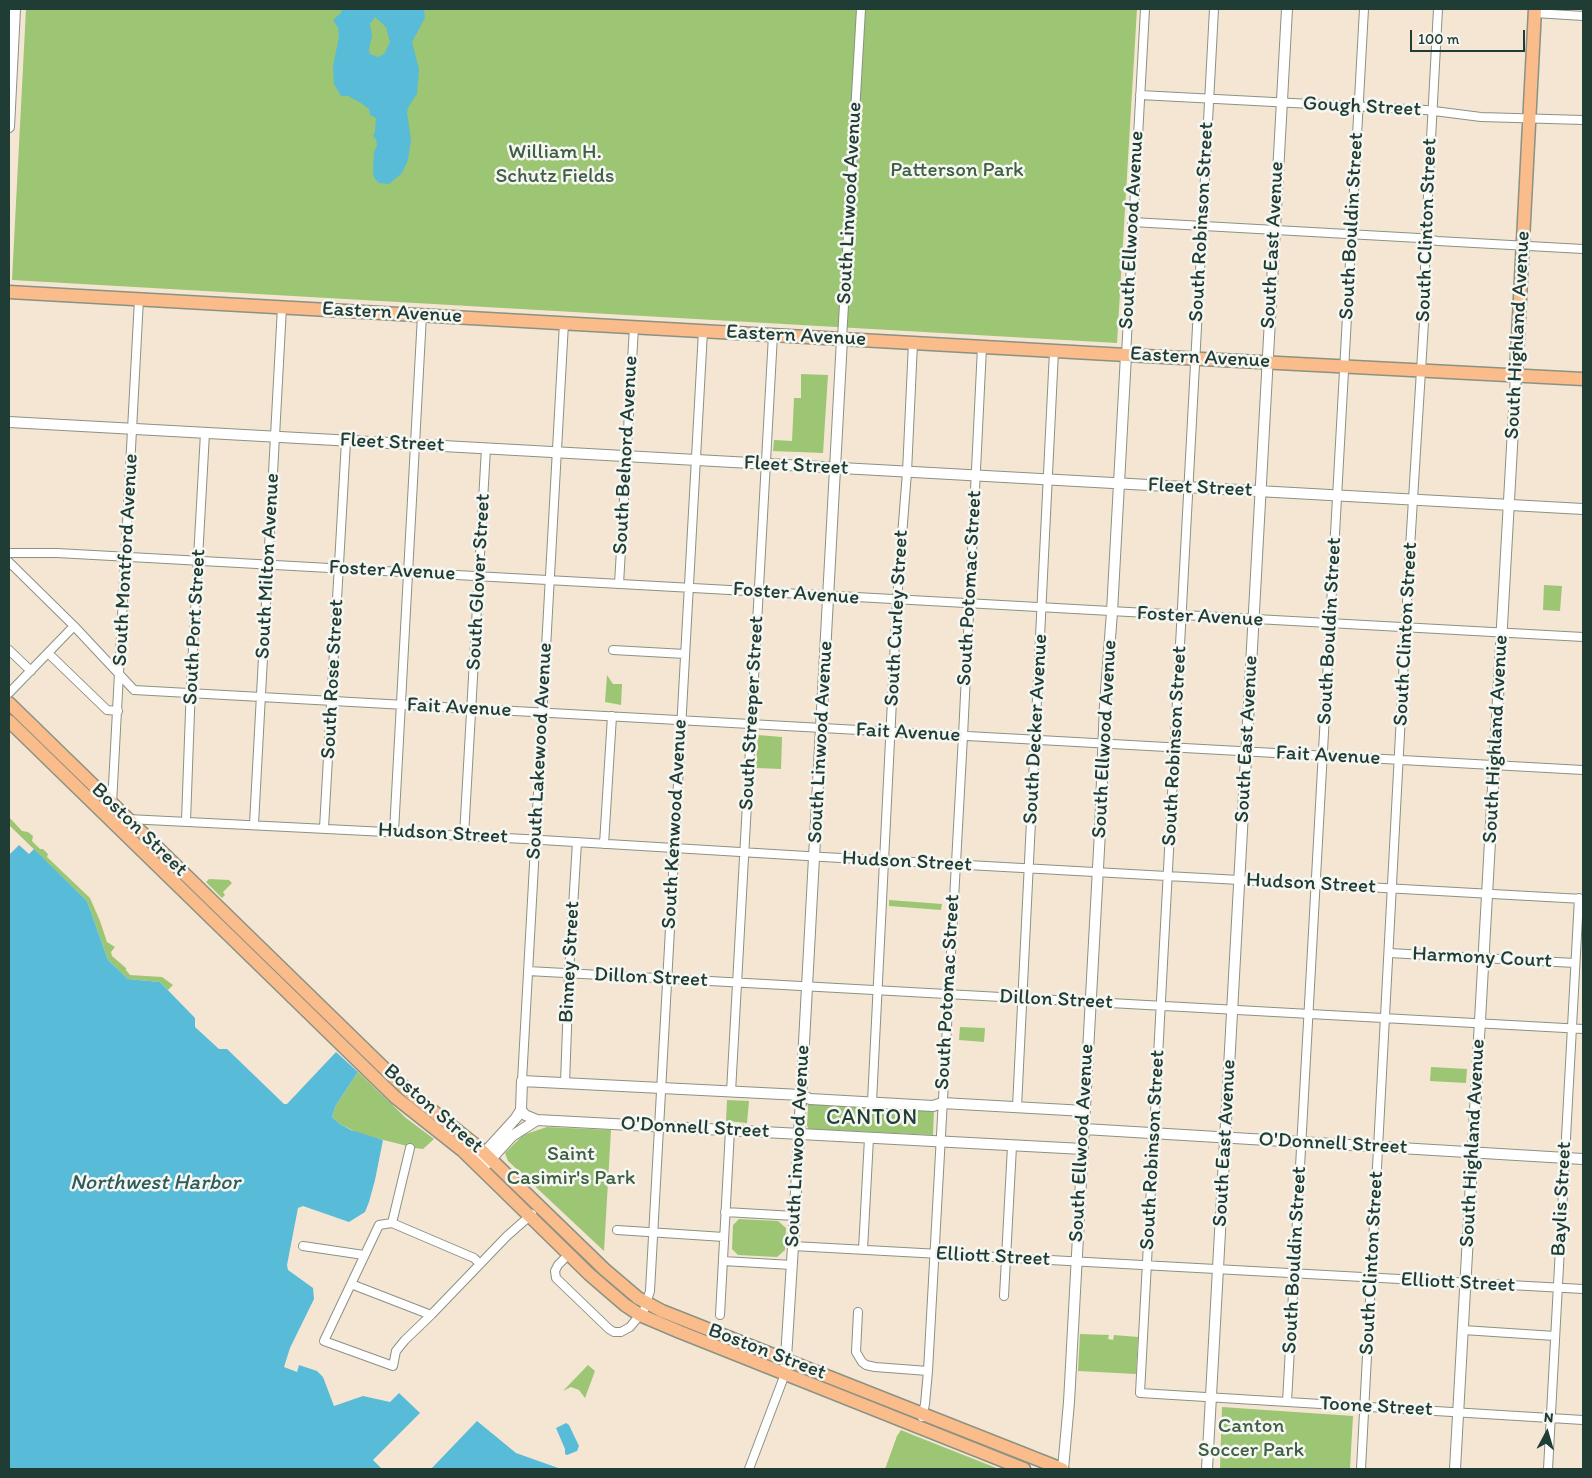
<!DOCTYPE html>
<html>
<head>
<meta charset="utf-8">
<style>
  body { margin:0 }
  #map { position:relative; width:1592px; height:1478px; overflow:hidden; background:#f4e6d3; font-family:Itim,sans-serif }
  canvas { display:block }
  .frame { position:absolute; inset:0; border:10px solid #1f3d34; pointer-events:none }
  .north { position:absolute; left:1522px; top:1408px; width:50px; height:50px; -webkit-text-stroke:4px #f6f6f2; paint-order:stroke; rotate:6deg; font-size:14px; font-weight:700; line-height:20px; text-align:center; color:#1f3d34 }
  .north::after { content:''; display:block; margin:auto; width:18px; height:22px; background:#1f3d34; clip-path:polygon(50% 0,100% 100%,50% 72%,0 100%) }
  .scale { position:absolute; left:1410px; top:30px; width:115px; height:22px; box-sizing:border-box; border:2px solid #1f3d34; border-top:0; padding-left:6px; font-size:15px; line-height:18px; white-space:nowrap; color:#1f3d34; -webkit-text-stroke:4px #f6f6f2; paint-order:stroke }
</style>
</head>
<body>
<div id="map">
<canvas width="1592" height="1478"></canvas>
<div class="frame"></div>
<div class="north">N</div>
<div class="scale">100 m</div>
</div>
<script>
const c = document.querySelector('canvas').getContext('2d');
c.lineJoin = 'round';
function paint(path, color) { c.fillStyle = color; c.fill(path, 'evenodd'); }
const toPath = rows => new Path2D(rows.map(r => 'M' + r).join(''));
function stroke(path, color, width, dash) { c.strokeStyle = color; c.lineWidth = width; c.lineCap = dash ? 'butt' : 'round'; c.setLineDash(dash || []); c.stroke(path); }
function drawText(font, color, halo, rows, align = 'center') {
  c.font = font + ' Itim,sans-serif'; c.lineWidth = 5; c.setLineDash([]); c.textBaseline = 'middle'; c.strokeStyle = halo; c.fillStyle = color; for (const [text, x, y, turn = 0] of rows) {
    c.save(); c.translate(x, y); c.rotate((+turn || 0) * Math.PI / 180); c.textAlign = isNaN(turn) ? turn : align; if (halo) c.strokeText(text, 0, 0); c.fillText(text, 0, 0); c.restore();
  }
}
const green = toPath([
  [26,9,1137,9,1117,343,12,280],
  [801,374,828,375,823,453,773,451,774,440,792,441,794,398,801,398],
  [1544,585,1562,586,1560,611,1543,610],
  [607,675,613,684,622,684,621,705,605,702],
  [758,735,782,737,781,769,756,768],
  [9,817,22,831,28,832,33,836,32,841,40,849,43,849,48,854,47,857,90,898,100,921,107,942,115,947,111,952,112,956,126,968,126,970,130,975,162,977,173,985,168,990,160,982,128,979,108,960,87,901,9,825],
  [209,879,229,880,232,883,223,892,225,895,222,898,206,882],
  [889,900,942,904,941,910,889,906],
  [960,1027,985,1028,984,1042,959,1040],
  [1431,1067,1467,1069,1466,1083,1430,1081],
  [358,1072,406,1118,434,1139,423,1149,415,1148,360,1134,340,1124,332,1117,336,1105],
  [727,1100,749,1101,747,1123,726,1121],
  [811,1101,934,1110,933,1135,809,1129,807,1126,808,1105],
  [547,1127,611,1130,604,1251,508,1161,505,1153,523,1135],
  [739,1219,778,1221,786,1228,785,1250,777,1257,738,1255,732,1249,733,1225],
  [1080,1334,1109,1335,1108,1339,1113,1340,1114,1335,1138,1337,1136,1374,1078,1371],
  [588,1365,595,1371,585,1398,579,1390,571,1387,563,1391],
  [1222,1407,1353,1416,1350,1469,1220,1469],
  [901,1430,918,1437,999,1469,885,1469,897,1436]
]);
const water = toPath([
  [342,9,424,9,425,18,412,42,419,69,417,94,409,106,407,112,411,140,408,160,402,173,389,184,379,183,375,179,373,174,374,152,377,145,376,139,373,136,375,132,376,118,370,115,369,109,361,103,348,96,341,96,334,84,333,66,339,37,338,28,333,20,341,13],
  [375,17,386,27,390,42,384,54,378,57,370,54,369,50,372,36,370,24],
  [19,845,29,854,34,849,87,901,108,960,128,979,160,982,195,1018,195,1027,219,1049,227,1049,284,1104,287,1104,336,1052,358,1072,336,1105,332,1117,340,1124,351,1130,383,1140,375,1180,369,1202,365,1212,349,1222,303,1206,298,1208,287,1265,288,1270,313,1288,314,1299,290,1348,284,1367,297,1372,299,1365,317,1371,323,1377,334,1406,363,1396,390,1402,399,1393,420,1413,373,1460,382,1469,9,1469,9,855],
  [477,1421,516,1453,561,1469,431,1469],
  [566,1423,569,1425,579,1446,577,1451,567,1455,565,1454,565,1449,556,1428]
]);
const minor = toPath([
  [1214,9,1140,1393,1583,1420],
  [1535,13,1583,16],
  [1140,95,1426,110,1481,117,1583,120],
  [1132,222,1419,238,1438,241,1583,249],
  [842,339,861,9],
  [1126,355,1145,9],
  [9,553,57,553,1583,637],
  [9,562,74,626,134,690,1583,770],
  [619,584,634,327],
  [9,650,31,671],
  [613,650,685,654],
  [48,653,107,710,118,711],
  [9,693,74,626],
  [112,804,139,299],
  [128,819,525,839,823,857,1583,899],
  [186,821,191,684,205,433],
  [254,824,282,307],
  [324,828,346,441],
  [394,832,422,315],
  [464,836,486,448],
  [604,844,612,716],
  [1389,953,1575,963],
  [528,971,1583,1029],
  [522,1081,564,323],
  [565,1083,569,973,577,842],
  [731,1092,773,335],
  [872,1102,897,600,907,472,913,343],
  [1017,1107,1054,351],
  [725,1212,795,1216],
  [392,1223,410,1148],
  [617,1230,724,1237],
  [303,1246,364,1255],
  [793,1246,1583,1289],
  [863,1250,869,1138],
  [569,1254,558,1265,555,1271,556,1278,609,1329,614,1332,621,1332,630,1327,644,1310,650,1291,703,331],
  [723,1261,792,1265],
  [480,1264,474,1258,392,1223,379,1225,324,1341,393,1366,396,1351,405,1340,431,1315,507,1236,532,1214],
  [351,1284,431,1315],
  [1004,1296,1012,1146],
  [858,1312,856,1352,862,1362,866,1365,875,1367,928,1371],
  [720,1315,730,1130],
  [1463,1330,1555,1336],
  [1287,1402,1364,9],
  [922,1417,925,1404,928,1371,963,736,982,347],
  [749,1469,785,1374],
  [1361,1469,1409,564,1425,306,1425,251,1438,9],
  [1548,1469,1579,898]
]);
const tertiary = toPath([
  [9,127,15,9],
  [9,422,1583,509],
  [521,1110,525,1115,537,1120,1083,1149],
  [1084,1129,1583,1159],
  [475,1163,516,1118,521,1110,522,1081,801,1095,810,1099,933,1106,942,1103,1085,1111],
  [482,1169,512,1136,537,1120],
  [785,1374,793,1246,842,339],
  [1063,1469,1069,1402,1100,831,1105,704,1112,612,1126,355],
  [1207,1469,1287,9],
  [1455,1469,1516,375]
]);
const primary = toPath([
  [9,292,1126,355,1583,379],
  [1516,375,1535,9],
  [9,703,388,1072,414,1096,478,1147,604,1269,638,1298,662,1311,1062,1469],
  [9,721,395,1097,462,1150,589,1274,625,1305,640,1315,680,1332,1024,1469]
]);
const streetNames = [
  ["Gough Street",1362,107,3],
  ["South Linwood Avenue",850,203,-87],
  ["South Robinson Street",1202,222,-87],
  ["South Bouldin Street",1352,226,-87],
  ["South Ellwood Avenue",1132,230,-87],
  ["South Clinton Street",1427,230,-88],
  ["South East Avenue",1273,245,-87],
  ["Eastern Avenue",392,313,3],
  ["South Highland Avenue",1518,335,-87],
  ["Eastern Avenue",796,336,3],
  ["Eastern Avenue",1200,358,3],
  ["Fleet Street",392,443,3],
  ["South Belnord Avenue",626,455,-87],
  ["Fleet Street",796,466,3],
  ["Fleet Street",1200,488,3],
  ["South Montford Avenue",126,560,-87],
  ["South Milton Avenue",268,566,-87],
  ["Foster Avenue",392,571,3],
  ["South Glover Street",479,582,-87],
  ["South Potomac Street",970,588,-87],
  ["Foster Avenue",796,594,4],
  ["Foster Avenue",1200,617,3],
  ["South Curley Street",897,618,-87],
  ["South Port Street",195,627,-87],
  ["South Bouldin Street",1330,631,-87],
  ["South Clinton Street",1406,634,-87],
  ["South Rose Street",333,679,-87],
  ["Fait Avenue",459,708,3],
  ["South Streeper Street",752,713,-87],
  ["South Decker Avenue",1036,729,-87],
  ["Fait Avenue",908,733,3],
  ["South Ellwood Avenue",1105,739,-87],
  ["South East Avenue",1247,739,-87],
  ["South Highland Avenue",1496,739,-87],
  ["South Linwood Avenue",821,742,-87],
  ["South Robinson Street",1175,746,-87],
  ["South Lakewood Avenue",540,751,-87],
  ["Fait Avenue",1328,756,3],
  ["South Kenwood Avenue",675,824,-87],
  ["Boston Street",139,830,44],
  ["Hudson Street",443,834,3],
  ["Hudson Street",907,862,3],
  ["Hudson Street",1311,884,3],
  ["Harmony Court",1482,958,3],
  ["Binney Street",570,962,-87],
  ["Dillon Street",651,978,3],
  ["South Potomac Street",948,992,-87],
  ["Dillon Street",1056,1000,3],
  ["Boston Street",433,1109,41],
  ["O'Donnell Street",695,1128,3],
  ["South Ellwood Avenue",1082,1143,-87],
  ["South East Avenue",1225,1143,-87],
  ["South Highland Avenue",1473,1143,-87],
  ["O'Donnell Street",1333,1144,3],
  ["South Linwood Avenue",798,1146,-87],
  ["South Robinson Street",1153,1150,-87],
  ["Baylis Street",1562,1199,-87],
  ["Elliott Street",993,1257,3],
  ["South Bouldin Street",1295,1260,-87],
  ["South Clinton Street",1372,1263,-87],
  ["Elliott Street",1458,1283,3],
  ["Boston Street",767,1352,21],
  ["Toone Street",1376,1407,3]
];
const parkNames = [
  ["William H.",555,153],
  ["Schutz Fields",555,177],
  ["Patterson Park",957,171],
  ["Saint",571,1155],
  ["Casimir's Park",571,1179],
  ["Canton",1251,1427],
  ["Soccer Park",1251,1451]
];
const neighbourhoodNames = [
  ["CANTON",872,1118]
];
const waterNames = [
  ["Northwest Harbor",155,1183]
];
paint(green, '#9cc673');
paint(water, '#58bbd7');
stroke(minor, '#8a9284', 10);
stroke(tertiary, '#8a9284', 12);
stroke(primary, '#8a9284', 15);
stroke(minor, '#fff', 8);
stroke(tertiary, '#fff', 10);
stroke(primary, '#fabc8b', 12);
drawText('21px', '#1f3d34', '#f6f6f2', streetNames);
drawText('21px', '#3e5f44', '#f6f6f2', parkNames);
c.letterSpacing = '1px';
drawText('22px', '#1f3d34', '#f6f6f2', neighbourhoodNames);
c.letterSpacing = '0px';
drawText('italic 22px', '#2d5c5d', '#f6f6f2', waterNames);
</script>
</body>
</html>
